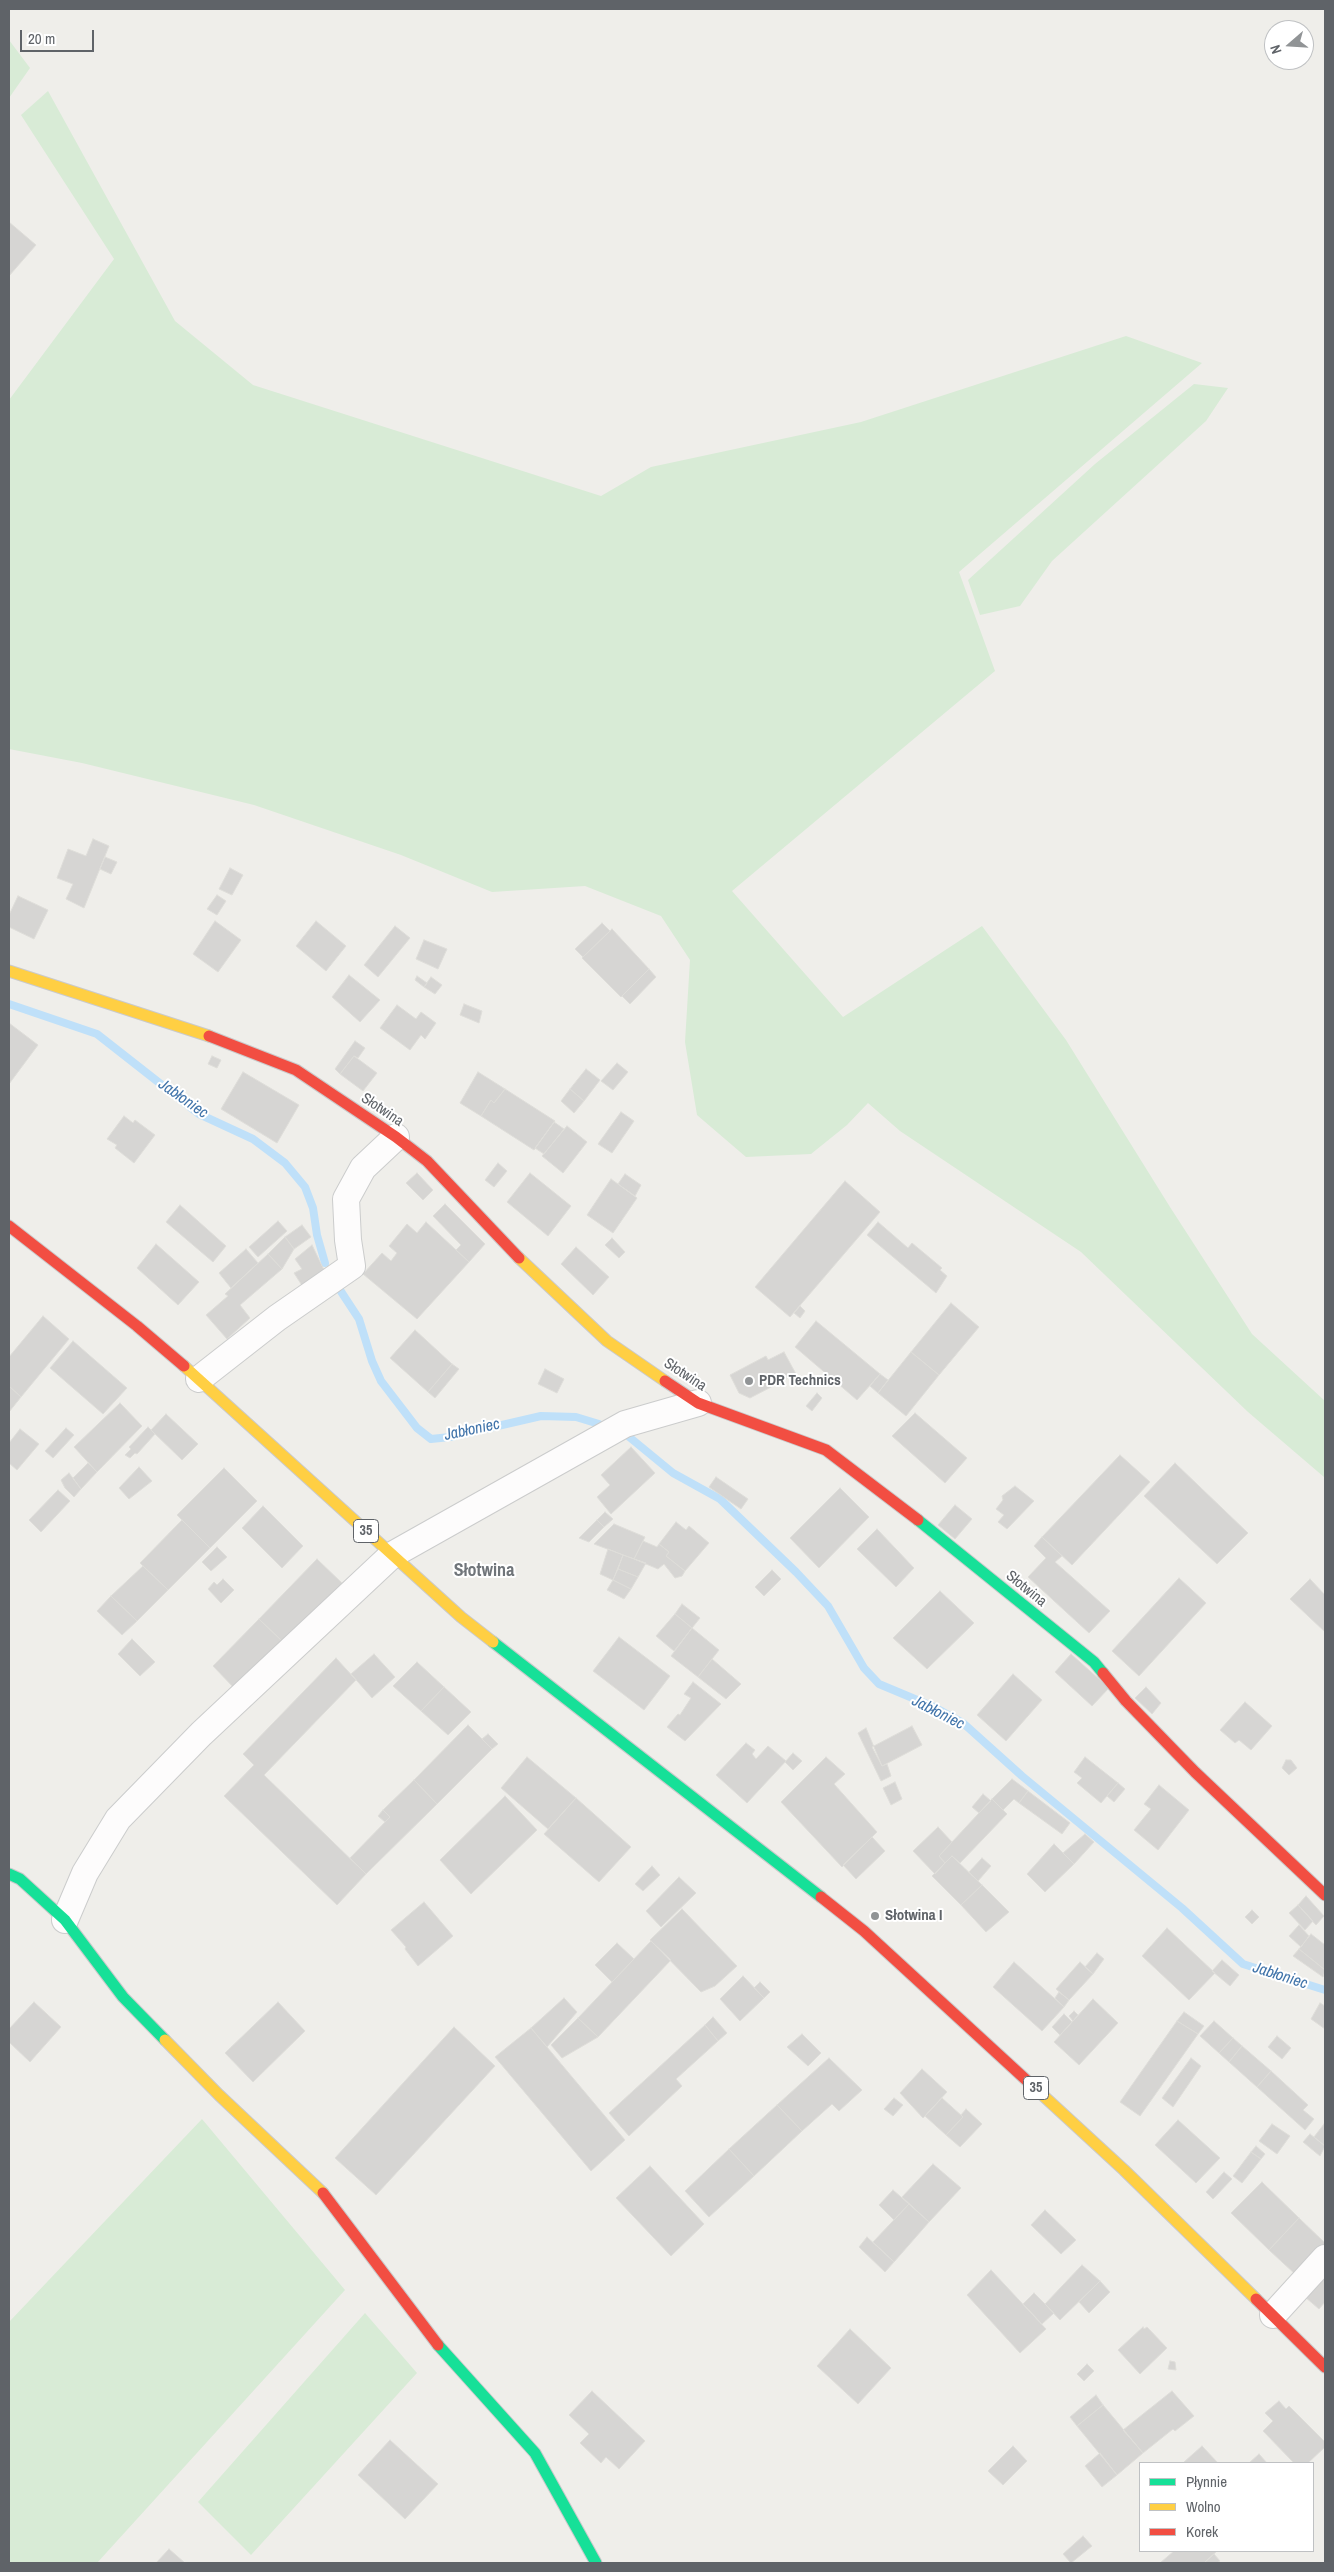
<!DOCTYPE html>
<html>
<head>
<meta charset="utf-8">
<style>
  body { margin:0 }
  #map { position:relative; width:1334px; height:2572px; overflow:hidden; background:#efeeea; font-family:"Archivo Narrow",sans-serif }
  canvas { display:block }
  .frame { position:absolute; inset:0; border:10px solid #5f6368; pointer-events:none }
  .legend { position:absolute; left:1139px; top:2462px; width:175px; height:90px; box-sizing:border-box; background:#fff; border:1px solid #bfc1c3; margin:0; padding:6px 9px; list-style:none; font-size:15px; color:#5f6368 }
  .legend li { display:flex; align-items:center; gap:10px; height:25px }
  .legend b { width:25px; border:1px solid #bfc1c3 }
  .north { position:absolute; left:1264px; top:20px; width:50px; height:50px; box-sizing:border-box; background:#fff; border:1px solid #bfc1c3; border-radius:50%; rotate:251deg; font-size:14px; font-weight:700; line-height:20px; text-align:center; color:#5f6368 }
  .north::after { content:''; display:block; margin:auto; width:18px; height:22px; background:#919496; clip-path:polygon(50% 0,100% 100%,50% 72%,0 100%) }
  .scale { position:absolute; left:20px; top:30px; width:74px; height:22px; box-sizing:border-box; border:2px solid #5f6368; border-top:0; padding-left:6px; font-size:15px; line-height:18px; white-space:nowrap; color:#5f6368; -webkit-text-stroke:4px #fff; paint-order:stroke }
</style>
</head>
<body>
<div id="map">
<canvas width="1334" height="2572"></canvas>
<div class="frame"></div>
<ul class="legend">
<li><b style="height:6px;background:#16e098"></b>Płynnie</li>
<li><b style="height:6px;background:#ffcf43"></b>Wolno</li>
<li><b style="height:6px;background:#f24e42"></b>Korek</li>
</ul>
<div class="north">N</div>
<div class="scale">20 m</div>
</div>
<script>
const c = document.querySelector('canvas').getContext('2d');
c.lineJoin = 'round';
function paint(path, color) { c.fillStyle = color; c.fill(path, 'evenodd'); }
const toPath = rows => new Path2D(rows.map(r => 'M' + r).join(''));
function stroke(path, color, width, dash) { c.strokeStyle = color; c.lineWidth = width; c.lineCap = dash ? 'butt' : 'round'; c.setLineDash(dash || []); c.stroke(path); }
function drawText(font, color, halo, rows, align = 'center') {
  c.font = font + ' "Archivo Narrow",sans-serif'; c.lineWidth = 4; c.setLineDash([]); c.textBaseline = 'middle'; c.strokeStyle = halo; c.fillStyle = color; for (const [text, x, y, turn = 0] of rows) {
    c.save(); c.translate(x, y); c.rotate((+turn || 0) * Math.PI / 180); c.textAlign = isNaN(turn) ? turn : align; if (halo) c.strokeText(text, 0, 0); c.fillText(text, 0, 0); c.restore();
  }
}
const green = toPath([
  [9,40,30,68,9,98],
  [48,91,175,321,253,385,601,496,651,467,861,422,1126,336,1202,363,959,572,995,671,732,891,843,1017,982,926,1066,1040,1170,1207,1252,1334,1325,1401,1324,1477,1248,1412,1081,1252,900,1131,868,1103,847,1125,811,1154,746,1157,697,1115,685,1042,690,960,661,916,585,886,492,892,401,855,254,805,82,763,9,749,9,400,114,259,21,115],
  [1194,384,1228,388,1206,421,1052,561,1020,606,980,615,968,580,1095,464],
  [202,2119,345,2290,97,2563,9,2563,9,2322],
  [365,2313,417,2373,251,2555,198,2502]
]);
const stream = toPath([
  [9,1004,97,1034,199,1114,253,1139,285,1163,305,1187,313,1208,317,1235,325,1263],
  [340,1290,359,1319,372,1361,381,1381,417,1428,431,1439,450,1437,541,1416,576,1417,599,1424],
  [628,1436,673,1473,720,1499,796,1572,828,1606,864,1668,879,1684,934,1707,963,1723,1022,1776,1182,1908,1243,1964,1325,1990]
]);
const building = toPath([
  [9,222,36,245,9,276,9,222],
  [93,839,109,846,84,908,66,899,73,884,57,878,68,849,86,856,93,839],
  [105,857,117,862,111,874,100,869,105,857],
  [230,868,243,875,232,895,219,889,230,868],
  [217,895,226,901,217,915,207,909,217,895],
  [18,896,48,910,34,939,9,927,9,915,18,896],
  [215,921,241,940,218,972,193,954,215,921],
  [316,921,346,946,326,971,296,946,316,921],
  [602,923,610,931,583,957,575,949,602,923],
  [395,926,410,938,378,977,364,965,395,926],
  [612,929,649,969,621,997,582,958,612,929],
  [424,940,447,949,438,969,416,959,424,940],
  [649,969,656,977,630,1004,622,996,649,969],
  [349,975,380,1000,360,1022,332,997,349,975],
  [417,976,427,983,424,987,415,980,417,976],
  [431,977,442,985,435,994,424,987,431,977],
  [464,1004,482,1011,479,1023,460,1015,464,1004],
  [397,1005,416,1019,421,1012,436,1023,425,1039,421,1035,410,1050,380,1028,397,1005],
  [9,1023,38,1045,9,1084,9,1023],
  [355,1041,365,1048,358,1058,354,1056,340,1074,335,1069,355,1041],
  [212,1056,221,1060,217,1068,208,1064,212,1056],
  [354,1056,377,1073,363,1091,340,1074,354,1056],
  [617,1063,628,1072,613,1090,601,1081,617,1063],
  [586,1069,600,1080,584,1101,570,1089,586,1069],
  [243,1072,299,1105,277,1143,221,1109,243,1072],
  [478,1072,505,1089,494,1103,491,1100,481,1116,460,1103,478,1072],
  [505,1089,555,1121,534,1150,481,1116,491,1100,494,1103,505,1089],
  [570,1089,584,1101,574,1113,561,1101,570,1089],
  [621,1112,634,1121,612,1153,598,1144,621,1112],
  [124,1116,133,1123,135,1120,155,1135,134,1163,115,1148,117,1145,107,1139,124,1116],
  [554,1122,564,1129,544,1154,535,1148,554,1122],
  [567,1126,587,1142,563,1173,542,1156,567,1126],
  [498,1163,507,1171,494,1187,485,1180,498,1163],
  [417,1173,433,1190,423,1200,406,1183,417,1173],
  [530,1173,571,1206,548,1236,507,1202,530,1173],
  [625,1174,641,1185,635,1196,618,1184,625,1174],
  [611,1179,637,1198,613,1233,587,1215,611,1179],
  [845,1181,880,1212,790,1317,755,1287,845,1181],
  [445,1204,485,1244,469,1262,456,1250,461,1245,433,1216,445,1204],
  [180,1205,226,1246,213,1262,166,1222,180,1205],
  [278,1221,287,1231,258,1257,249,1247,278,1221],
  [426,1222,469,1262,417,1319,363,1274,382,1253,391,1261,397,1253,389,1246,407,1224,417,1233,426,1222],
  [878,1222,908,1248,912,1243,942,1268,940,1270,947,1276,936,1293,867,1235,878,1222],
  [302,1225,311,1237,294,1249,285,1237,302,1225],
  [285,1237,294,1249,282,1269,268,1254,285,1237],
  [612,1238,625,1252,619,1258,605,1245,612,1238],
  [156,1244,199,1282,178,1305,137,1268,156,1244],
  [312,1245,326,1274,303,1287,294,1273,302,1269,295,1259,312,1245],
  [576,1247,609,1277,593,1295,561,1264,576,1247],
  [246,1249,258,1263,231,1288,219,1273,246,1249],
  [268,1254,282,1269,240,1305,250,1318,227,1339,206,1315,228,1296,225,1294,268,1254],
  [951,1303,979,1327,939,1375,911,1352,951,1303],
  [800,1306,805,1311,800,1318,794,1313,800,1306],
  [43,1316,69,1339,21,1397,9,1386,9,1357,43,1316],
  [816,1321,880,1374,857,1400,795,1347,816,1321],
  [415,1330,452,1364,428,1392,390,1358,415,1330],
  [73,1341,127,1388,103,1414,50,1368,73,1341],
  [784,1352,796,1374,750,1398,739,1393,730,1375,766,1356,768,1360,784,1352],
  [911,1352,939,1375,906,1416,878,1393,911,1352],
  [452,1364,459,1369,435,1398,428,1392,452,1364],
  [545,1369,564,1379,557,1393,538,1384,545,1369],
  [880,1374,888,1380,878,1393,870,1386,880,1374],
  [9,1386,21,1397,9,1412,9,1386],
  [817,1393,822,1398,812,1411,806,1406,817,1393],
  [120,1403,142,1426,97,1472,74,1447,120,1403],
  [915,1413,967,1458,945,1483,892,1436,915,1413],
  [166,1414,198,1444,182,1460,151,1430,166,1414],
  [148,1427,155,1434,137,1454,135,1453,130,1458,125,1455,131,1449,129,1447,148,1427],
  [66,1428,74,1435,53,1458,45,1451,66,1428],
  [20,1429,39,1444,17,1470,9,1463,9,1443,20,1429],
  [631,1447,655,1473,611,1514,597,1497,610,1485,601,1475,631,1447],
  [1120,1455,1150,1482,1072,1565,1042,1537,1120,1455],
  [88,1463,97,1472,81,1489,73,1478,88,1463],
  [1175,1463,1248,1533,1217,1564,1144,1496,1175,1463],
  [139,1467,152,1481,129,1499,119,1488,139,1467],
  [224,1468,257,1501,210,1548,177,1515,224,1468],
  [69,1473,81,1489,74,1497,65,1488,61,1480,69,1473],
  [716,1477,748,1499,741,1509,709,1487,716,1477],
  [1015,1486,1034,1501,1007,1529,998,1522,1004,1515,996,1509,1003,1500,1002,1496,1015,1486],
  [840,1488,869,1517,819,1568,790,1538,840,1488],
  [58,1490,70,1501,41,1532,29,1520,58,1490],
  [955,1505,972,1519,955,1539,938,1525,955,1505],
  [263,1506,303,1546,282,1568,242,1528,263,1506],
  [605,1512,613,1519,604,1527,597,1520,605,1512],
  [182,1520,210,1548,168,1590,140,1563,182,1520],
  [597,1520,604,1527,589,1542,579,1538,597,1520],
  [676,1522,686,1530,689,1526,709,1543,685,1571,666,1556,669,1552,659,1544,676,1522],
  [614,1524,645,1537,634,1559,594,1544,614,1524],
  [877,1529,914,1568,896,1587,857,1549,877,1529],
  [1042,1537,1062,1556,1055,1562,1110,1611,1089,1633,1028,1577,1046,1558,1034,1546,1042,1537],
  [643,1541,657,1547,659,1544,669,1552,666,1556,685,1571,682,1576,675,1578,664,1564,658,1569,634,1559,643,1541],
  [217,1547,227,1557,211,1571,202,1562,217,1547],
  [608,1549,623,1555,613,1580,600,1574,608,1549],
  [623,1555,646,1563,638,1577,618,1569,623,1555],
  [317,1559,343,1584,283,1642,259,1619,317,1559],
  [143,1566,168,1590,137,1621,111,1596,143,1566],
  [618,1569,638,1577,631,1589,613,1580,618,1569],
  [772,1570,781,1579,764,1596,755,1587,772,1570],
  [1179,1578,1206,1603,1139,1676,1112,1651,1179,1578],
  [223,1579,234,1590,221,1603,208,1589,214,1582,217,1585,223,1579],
  [1310,1579,1325,1595,1325,1632,1290,1599,1310,1579],
  [613,1580,631,1589,624,1599,607,1590,613,1580],
  [940,1591,974,1623,927,1669,893,1638,940,1591],
  [111,1596,137,1621,122,1635,97,1611,111,1596],
  [682,1604,700,1618,692,1628,675,1614,682,1604],
  [675,1614,692,1628,674,1651,656,1636,675,1614],
  [259,1619,283,1642,235,1689,213,1666,259,1619],
  [692,1628,719,1650,698,1677,671,1656,692,1628],
  [619,1637,670,1676,644,1710,593,1671,619,1637],
  [132,1639,155,1662,140,1676,118,1654,132,1639],
  [374,1654,395,1677,372,1698,351,1674,374,1654],
  [1071,1654,1109,1688,1092,1706,1055,1672,1071,1654],
  [336,1658,356,1680,264,1775,366,1874,337,1905,224,1796,254,1765,243,1754,336,1658],
  [712,1659,741,1684,726,1699,698,1677,712,1659],
  [417,1662,444,1687,421,1711,393,1686,417,1662],
  [1013,1674,1042,1700,1006,1741,977,1715,1013,1674],
  [693,1682,721,1704,685,1741,667,1727,678,1714,680,1715,691,1698,684,1694,693,1682],
  [444,1687,471,1712,448,1735,421,1711,444,1687],
  [1146,1687,1161,1703,1152,1714,1135,1698,1146,1687],
  [1245,1702,1272,1726,1251,1750,1239,1740,1235,1743,1220,1730,1245,1702],
  [468,1725,492,1749,437,1804,414,1780,468,1725],
  [912,1726,922,1745,882,1766,872,1747,912,1726],
  [866,1728,882,1766,887,1764,891,1776,881,1781,858,1733,866,1728],
  [488,1734,498,1744,492,1749,482,1739,488,1734],
  [746,1743,755,1750,752,1754,756,1759,768,1746,786,1761,747,1803,716,1775,746,1743],
  [793,1753,802,1761,793,1770,785,1762,793,1753],
  [527,1757,576,1798,548,1829,501,1788,527,1757],
  [826,1757,845,1774,834,1784,877,1832,842,1867,781,1802,826,1757],
  [1085,1757,1118,1783,1101,1803,1077,1783,1082,1778,1074,1772,1085,1757],
  [1286,1760,1291,1760,1297,1768,1289,1775,1282,1768,1286,1760],
  [1012,1779,1028,1791,1019,1803,1014,1799,1003,1810,992,1799,1012,1779],
  [414,1780,437,1804,366,1874,350,1858,390,1817,383,1810,414,1780],
  [895,1782,902,1799,891,1805,883,1788,895,1782],
  [1118,1783,1125,1789,1114,1802,1107,1796,1118,1783],
  [1159,1785,1189,1810,1158,1850,1134,1830,1151,1809,1144,1804,1159,1785],
  [1028,1791,1070,1823,1062,1834,1019,1803,1028,1791],
  [983,1794,991,1801,979,1813,972,1807,983,1794],
  [505,1796,537,1830,471,1894,440,1860,505,1796],
  [576,1798,631,1847,599,1882,544,1834,576,1798],
  [992,1799,1007,1814,960,1863,952,1856,945,1863,939,1856,992,1799],
  [383,1810,390,1817,385,1822,378,1816,383,1810],
  [938,1827,952,1842,939,1856,945,1863,935,1874,913,1851,938,1827],
  [1085,1834,1094,1842,1074,1864,1063,1853,1085,1834],
  [872,1837,885,1851,856,1879,843,1865,872,1837],
  [1054,1844,1074,1864,1045,1892,1027,1874,1054,1844],
  [952,1856,982,1885,961,1905,932,1876,952,1856],
  [982,1858,991,1866,978,1881,969,1872,982,1858],
  [652,1866,660,1875,643,1891,635,1884,652,1866],
  [679,1877,696,1893,661,1927,646,1911,679,1877],
  [982,1885,1009,1912,986,1932,961,1905,982,1885],
  [1306,1896,1324,1916,1316,1925,1298,1905,1306,1896],
  [424,1902,453,1936,418,1966,405,1949,406,1947,391,1930,424,1902],
  [1298,1905,1313,1921,1305,1930,1289,1913,1298,1905],
  [682,1909,737,1966,715,1986,701,1992,650,1940,682,1909],
  [1252,1910,1259,1917,1252,1924,1245,1917,1252,1910],
  [1299,1925,1309,1936,1301,1947,1289,1936,1299,1925],
  [1167,1928,1215,1973,1189,2000,1142,1956,1167,1928],
  [1311,1934,1325,1945,1325,1970,1299,1949,1311,1934],
  [651,1941,671,1960,598,2037,578,2018,651,1941],
  [617,1943,634,1959,612,1982,595,1965,617,1943],
  [1299,1949,1325,1970,1323,1977,1293,1956,1299,1949],
  [1097,1953,1104,1959,1093,1974,1085,1967,1097,1953],
  [1222,1960,1239,1975,1230,1986,1212,1971,1222,1960],
  [1014,1962,1064,2007,1042,2031,993,1987,1014,1962],
  [1080,1962,1093,1974,1069,2000,1056,1989,1080,1962],
  [743,1976,764,1998,740,2021,720,1999,743,1976],
  [760,1982,770,1992,764,1998,754,1988,760,1982],
  [1059,1992,1069,2000,1064,2007,1055,1998,1059,1992],
  [564,1998,577,2012,547,2047,531,2028,564,1998],
  [1093,1999,1118,2023,1079,2065,1054,2042,1093,1999],
  [34,2002,61,2027,30,2062,9,2042,9,2029,34,2002],
  [278,2002,305,2031,253,2082,225,2053,278,2002],
  [1320,2003,1325,2006,1325,2029,1311,2019,1320,2003],
  [1074,2011,1078,2015,1073,2021,1069,2016,1074,2011],
  [1184,2012,1204,2026,1198,2034,1177,2021,1184,2012],
  [1064,2014,1072,2022,1060,2035,1052,2027,1064,2014],
  [713,2017,727,2033,718,2041,705,2025,713,2017],
  [578,2018,598,2037,562,2058,551,2045,578,2018],
  [1177,2021,1198,2034,1140,2116,1120,2102,1177,2021],
  [1214,2021,1233,2038,1219,2053,1200,2036,1214,2021],
  [705,2025,718,2041,676,2079,682,2086,629,2136,609,2113,705,2025],
  [454,2027,495,2066,376,2195,335,2158,454,2027],
  [531,2028,625,2140,591,2171,495,2057,531,2028],
  [802,2034,821,2053,808,2066,787,2047,802,2034],
  [1277,2036,1291,2048,1282,2059,1268,2047,1277,2036],
  [1233,2038,1242,2046,1229,2062,1219,2053,1233,2038],
  [1242,2046,1271,2071,1257,2087,1229,2062,1242,2046],
  [829,2058,862,2090,839,2111,832,2104,802,2131,777,2105,829,2058],
  [1191,2058,1201,2066,1173,2107,1162,2098,1191,2058],
  [922,2069,947,2092,923,2118,900,2093,922,2069],
  [1271,2071,1308,2105,1303,2110,1314,2119,1305,2130,1257,2087,1271,2071],
  [894,2098,903,2105,893,2116,884,2109,894,2098],
  [942,2098,963,2117,946,2135,925,2116,942,2098],
  [777,2105,802,2131,754,2176,729,2149,777,2105],
  [966,2109,982,2124,960,2147,946,2135,963,2117,961,2115,966,2109],
  [1178,2120,1220,2158,1196,2183,1155,2145,1178,2120],
  [1272,2124,1290,2136,1277,2154,1259,2141,1272,2124],
  [1324,2124,1325,2125,1325,2146,1314,2137,1324,2124],
  [1310,2134,1325,2146,1320,2156,1303,2142,1310,2134],
  [1256,2146,1265,2154,1261,2159,1251,2152,1256,2146],
  [729,2149,754,2176,709,2217,685,2191,729,2149],
  [1251,2152,1261,2159,1242,2183,1233,2176,1251,2152],
  [933,2164,961,2188,929,2222,902,2197,933,2164],
  [650,2166,704,2224,671,2256,616,2198,650,2166],
  [1224,2172,1232,2179,1213,2199,1206,2192,1224,2172],
  [1262,2182,1299,2218,1269,2250,1231,2213,1262,2182],
  [893,2190,909,2204,894,2220,879,2205,893,2190],
  [909,2204,929,2222,894,2262,873,2242,909,2204],
  [1045,2210,1076,2240,1061,2254,1031,2225,1045,2210],
  [1299,2218,1325,2243,1325,2246,1295,2274,1269,2250,1299,2218],
  [867,2237,894,2262,885,2272,859,2247,867,2237],
  [1082,2265,1100,2281,1060,2320,1045,2304,1082,2265],
  [991,2270,1046,2329,1020,2353,967,2295,991,2270],
  [1325,2275,1325,2302,1319,2309,1305,2297,1325,2275],
  [1100,2281,1110,2292,1089,2313,1079,2302,1100,2281],
  [1034,2293,1054,2313,1042,2324,1023,2304,1034,2293],
  [1143,2327,1144,2329,1147,2327,1167,2348,1140,2374,1118,2350,1143,2327],
  [850,2329,891,2368,858,2404,817,2366,850,2329],
  [1170,2361,1175,2362,1176,2370,1168,2369,1170,2361],
  [1087,2364,1094,2371,1084,2381,1077,2374,1087,2364],
  [592,2391,645,2441,619,2469,606,2457,601,2463,580,2443,589,2434,569,2415,592,2391],
  [1172,2391,1194,2416,1175,2431,1173,2429,1143,2453,1123,2430,1172,2391],
  [1096,2395,1103,2405,1077,2426,1070,2417,1096,2395],
  [1279,2401,1286,2409,1289,2406,1325,2442,1325,2447,1308,2463,1294,2463,1263,2431,1273,2421,1265,2413,1279,2401],
  [1103,2405,1143,2453,1117,2475,1077,2426,1103,2405],
  [390,2440,438,2484,405,2519,358,2475,390,2440],
  [1013,2446,1027,2461,1003,2485,988,2471,1013,2446],
  [1202,2446,1218,2463,1185,2463,1184,2462,1202,2446],
  [1100,2453,1117,2475,1102,2487,1085,2466,1100,2453],
  [1259,2454,1267,2463,1249,2463,1259,2454],
  [1083,2536,1092,2546,1071,2563,1063,2554,1083,2536],
  [169,2549,185,2563,156,2563,169,2549],
  [1174,2551,1217,2551,1204,2563,1160,2563,1174,2551],
  [1214,2554,1220,2561,1217,2563,1204,2563,1214,2554]
]);
const street = toPath([
  [199,1379,277,1318,352,1266,348,1240,346,1199,363,1168,396,1137],
  [65,1920,85,1873,118,1819,201,1734,392,1555,625,1424,698,1403],
  [1273,2315,1325,2258]
]);
const fast = toPath([
  [918,1520,1094,1662,1103,1673],
  [493,1642,821,1897],
  [9,1874,20,1879,65,1920,123,1997,165,2040],
  [438,2345,535,2453,596,2563]
]);
const slow = toPath([
  [9,971,209,1036],
  [519,1258,607,1341,665,1381],
  [184,1366,461,1617,493,1642],
  [165,2040,219,2095,323,2193],
  [1036,2089,1124,2170,1256,2299]
]);
const jam = toPath([
  [209,1036,296,1070,396,1137,427,1161,519,1258],
  [9,1226,137,1326,184,1366],
  [665,1381,698,1403,826,1450,918,1520],
  [1103,1673,1126,1701,1195,1772,1325,1895],
  [821,1897,864,1931,1036,2089],
  [323,2193,438,2345],
  [1256,2299,1325,2367]
]);
const markers = [
  [749,1381,5,"#919496"],
  [875,1916,5,"#919496"]
];
const shields = [
  [366,1531,25],
  [1036,2088,25]
];
const shieldNames = [
  ["35",366,1531],
  ["35",1036,2088]
];
const streetNames = [
  ["Słotwina",382,1110,34],
  ["Słotwina",685,1375,33],
  ["Słotwina",1026,1589,39]
];
const poiNames = [
  ["PDR Technics",759,1381],
  ["Słotwina I",885,1916]
];
const waterNames = [
  ["Jabłoniec",183,1099,35],
  ["Jabłoniec",472,1430,-12],
  ["Jabłoniec",938,1713,27],
  ["Jabłoniec",1280,1976,18]
];
const quarterNames = [
  ["Słotwina",484,1571]
];
paint(green, '#d8ebd6');
stroke(stream, '#bfe0f9', 8);
paint(building, '#d6d5d3');
stroke(building, '#deddd9', 1);
stroke(street, '#cbcccc', 28);
stroke(fast, '#cacacb', 13);
stroke(slow, '#cacacb', 13);
stroke(jam, '#cacacb', 13);
stroke(street, '#fdfcfc', 26);
stroke(fast, '#16e098', 11);
stroke(slow, '#ffcf43', 11);
stroke(jam, '#f24e42', 11);
for (const [x, y, r, color] of markers) { const dot = new Path2D(); dot.arc(x, y, r, 0, 2 * Math.PI); c.fillStyle = color; c.fill(dot); stroke(dot, '#fff', 2); }
for (const [x, y, w] of shields) { const box = new Path2D(); box.roundRect(x - w / 2, y - 11.5, w, 23, 4); c.fillStyle = '#fff'; c.fill(box); stroke(box, '#5f6368', 1); }
drawText('bold 14px', '#5f6368', null, shieldNames);
drawText('15px', '#5f6368', '#fff', streetNames);
drawText('bold 15px', '#5f6368', '#fff', poiNames, 'left');
drawText('italic 16px', '#4174aa', '#fff', waterNames);
drawText('bold 18px', '#70757a', '#fff', quarterNames);
</script>
</body>
</html>
